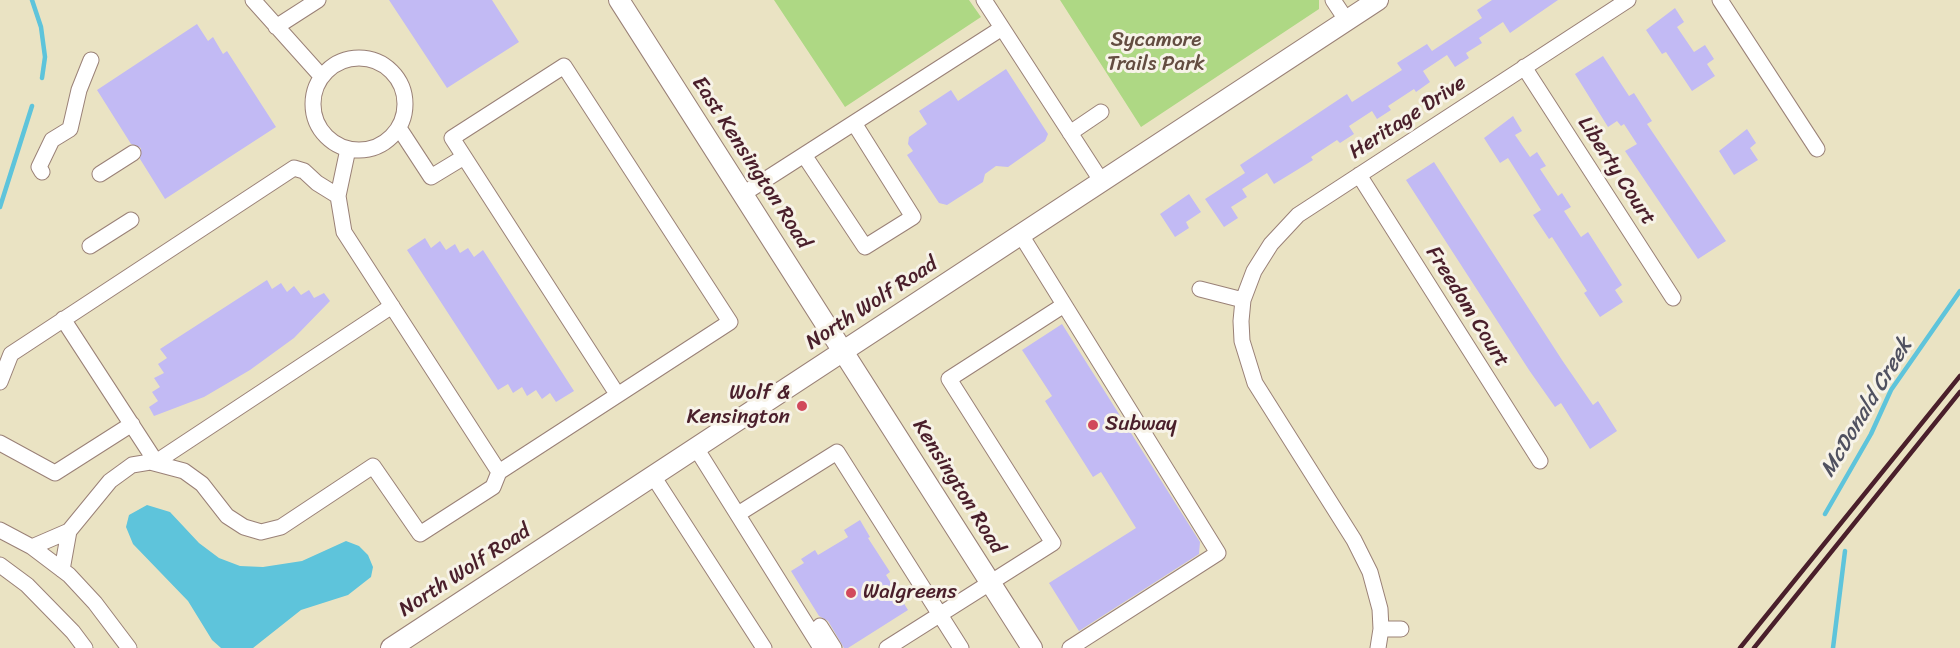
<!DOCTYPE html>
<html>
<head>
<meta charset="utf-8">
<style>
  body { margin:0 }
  canvas { display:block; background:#eae3c3 }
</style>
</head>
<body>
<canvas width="1960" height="648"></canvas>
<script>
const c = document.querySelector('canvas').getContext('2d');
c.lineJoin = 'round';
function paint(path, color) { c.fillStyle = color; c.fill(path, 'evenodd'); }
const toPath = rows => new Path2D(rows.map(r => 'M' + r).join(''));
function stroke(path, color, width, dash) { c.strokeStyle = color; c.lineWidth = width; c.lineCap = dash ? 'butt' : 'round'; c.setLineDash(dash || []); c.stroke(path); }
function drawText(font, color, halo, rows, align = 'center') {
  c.font = font + ' Sriracha,sans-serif'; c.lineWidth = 6; c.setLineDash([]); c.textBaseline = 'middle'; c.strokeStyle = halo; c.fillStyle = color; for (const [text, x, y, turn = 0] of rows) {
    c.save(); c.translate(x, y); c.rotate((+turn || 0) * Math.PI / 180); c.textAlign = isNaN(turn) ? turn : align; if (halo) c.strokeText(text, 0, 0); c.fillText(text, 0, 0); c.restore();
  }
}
const green = toPath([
  [774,0,969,0,981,17,845,107],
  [1060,0,1319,0,1319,9,1141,127]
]);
const water = toPath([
  [147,505,170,512,199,543,219,558,240,566,263,567,302,561,346,541,359,546,368,555,373,567,371,577,348,595,301,610,253,648,221,648,212,640,188,601,133,544,126,527,129,515]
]);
const stream = toPath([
  [32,0,41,27,45,57,42,78],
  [0,207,32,106],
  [1825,514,1871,434,1891,390,1960,291],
  [1833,648,1845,551]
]);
const building = toPath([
  [389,0,492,0,519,42,447,88],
  [1492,0,1558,0,1510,33,1503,22,1479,38,1482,43,1466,53,1469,58,1455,67,1447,55,1423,71,1430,82,1416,92,1414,89,1388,106,1391,110,1377,119,1372,111,1349,126,1354,134,1340,143,1337,140,1311,157,1313,160,1297,170,1274,184,1267,173,1242,189,1247,197,1231,207,1238,218,1224,227,1205,199,1245,173,1240,165,1347,94,1352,102,1402,70,1397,63,1427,44,1432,51,1482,18,1477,10],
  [1675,8,1684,22,1677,27,1694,52,1705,45,1714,59,1707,64,1715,76,1692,91,1666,52,1662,54,1646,30],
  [197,24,208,41,213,37,223,54,227,51,276,127,165,199,140,159,141,148,131,144,97,90],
  [1603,56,1629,96,1634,93,1652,121,1647,124,1726,241,1698,259,1625,151,1637,144,1624,124,1621,126,1617,121,1608,127,1575,74],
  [1006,69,1048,134,1045,141,1008,167,996,166,985,174,983,182,947,205,939,203,907,155,913,151,908,144,909,137,927,124,919,111,951,90,958,101],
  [1513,116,1522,131,1515,135,1530,157,1537,152,1546,166,1540,169,1558,196,1562,193,1571,207,1564,211,1581,237,1588,232,1622,285,1615,290,1623,302,1600,317,1584,293,1587,291,1552,237,1549,239,1533,215,1541,210,1508,158,1500,163,1484,138],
  [1747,129,1756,143,1750,148,1758,160,1734,175,1719,151],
  [1434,162,1562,360,1593,405,1598,401,1617,431,1590,449,1561,403,1555,407,1529,370,1406,180],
  [1189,194,1201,212,1186,222,1189,228,1175,237,1160,214],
  [425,238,431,248,440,241,446,250,455,244,460,253,468,248,474,257,483,250,574,391,556,402,550,393,542,399,536,390,527,396,522,387,513,393,508,384,498,390,407,250],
  [267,280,272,289,281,283,287,292,294,286,301,295,309,290,314,298,324,293,330,301,294,338,250,370,204,397,154,416,149,407,158,401,152,392,160,387,154,378,164,373,158,364,167,358,160,349],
  [1062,324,1200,542,1199,554,1079,631,1049,583,1136,528,1101,472,1093,477,1045,401,1052,396,1022,350],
  [860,520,870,537,868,538,890,572,886,575,908,610,848,648,844,648,828,621,819,616,791,571,804,563,801,559,815,550,818,555,848,537,844,530]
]);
const minor = toPath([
  [253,0,322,77],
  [984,0,1102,182],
  [1333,0,1347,21],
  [1720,0,1817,149],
  [276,27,318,0],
  '313 104a46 46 0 1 1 92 0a46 46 0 1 1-92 0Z',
  [1524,67,1673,298],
  [399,128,431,177,464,157],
  [1070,133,1101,112],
  [348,149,338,196,344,232,499,472],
  [804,155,865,247,913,217,854,123],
  [42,172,39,167,52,140,70,129,79,90,91,60],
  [100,174,133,153],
  [1359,175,1540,461],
  [743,194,1002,28],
  [1021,235,1218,553,1070,648],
  [90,246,131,220],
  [1200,289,1243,300],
  [63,319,156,462,392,306],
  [0,382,11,354,294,168,304,171,317,183,338,196],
  [0,443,55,473,132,424],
  [696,448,821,648],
  [653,476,764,648],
  [738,514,837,452,961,648],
  [0,530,32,547,69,575,95,603,129,648],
  [32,547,69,531,110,481,132,465,150,462,184,471,202,484,227,516,244,527,261,532,281,527,373,466,420,534,493,487,499,472,730,322,564,66,452,138,617,394],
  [0,565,27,585,73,632,85,648],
  [62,570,69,531],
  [820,626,834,648],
  [1381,629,1401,629],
  [887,648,1053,543,949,379,1064,305],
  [1378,648,1381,629,1380,609,1370,572,1354,540,1255,383,1242,341,1241,321,1243,300,1254,271,1271,244,1298,215,1628,0]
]);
const major = toPath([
  [619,0,1032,648],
  [391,648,1378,0]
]);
const rail = toPath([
  [1740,648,1960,376],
  [1754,648,1960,392]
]);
const markers = [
  [802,406,6,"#d1495b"],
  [1093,425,6,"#d1495b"],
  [851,593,6,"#d1495b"]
];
const parkNames = [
  ["Sycamore",1156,41],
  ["Trails Park",1156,65]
];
const streetNames = [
  ["Heritage Drive",1408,118,-33],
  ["East Kensington Road",751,163,57],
  ["Liberty Court",1616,171,57],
  ["North Wolf Road",872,304,-33],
  ["Freedom Court",1467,307,58],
  ["Kensington Road",958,487,58],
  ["North Wolf Road",465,571,-33]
];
const poiNames = [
  ["Wolf &",790,394,"right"],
  ["Kensington",790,418,"right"],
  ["Subway",1105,425],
  ["Walgreens",863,593]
];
const waterNames = [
  ["McDonald Creek",1867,408,-59]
];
paint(green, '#aed884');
paint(water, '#5ec4db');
stroke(stream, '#5ec4db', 4.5);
paint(building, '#c2baf4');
stroke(minor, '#9a8177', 17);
stroke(major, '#9a8177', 22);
stroke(minor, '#fff', 15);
stroke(major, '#fff', 20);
stroke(rail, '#4a1f2b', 4.5);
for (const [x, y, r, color] of markers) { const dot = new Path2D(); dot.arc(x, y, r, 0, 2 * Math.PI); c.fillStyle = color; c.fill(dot); stroke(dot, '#f7f3e8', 2); }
drawText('21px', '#634d41', '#f7f3e8', parkNames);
drawText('21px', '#4a1f2b', '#f7f3e8', streetNames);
drawText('21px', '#4a1f2b', '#f7f3e8', poiNames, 'left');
drawText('italic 22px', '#505160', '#f7f3e8', waterNames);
</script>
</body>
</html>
